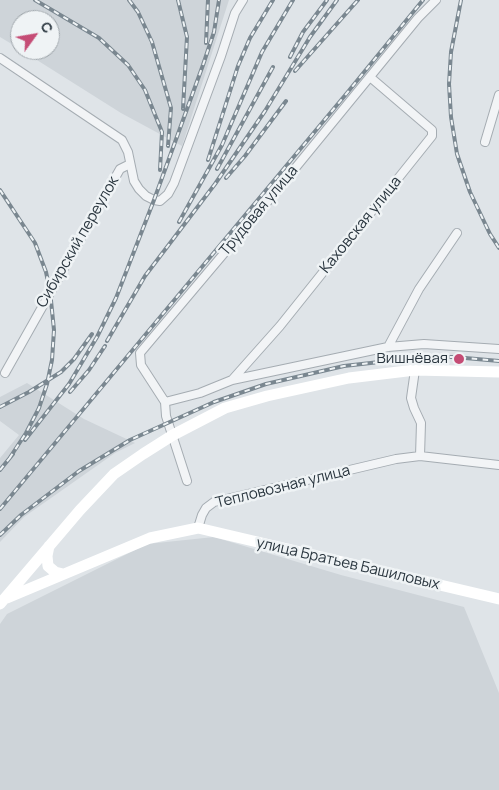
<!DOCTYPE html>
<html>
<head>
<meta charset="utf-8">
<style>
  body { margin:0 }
  #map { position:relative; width:499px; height:790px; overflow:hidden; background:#dfe4e8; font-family:Manrope,sans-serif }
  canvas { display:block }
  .north { position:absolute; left:10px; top:10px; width:50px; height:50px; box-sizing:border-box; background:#eff3f5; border:1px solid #a0a7ac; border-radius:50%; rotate:58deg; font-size:14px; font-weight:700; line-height:20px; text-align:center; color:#29353e }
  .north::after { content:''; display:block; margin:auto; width:18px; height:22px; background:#c54c75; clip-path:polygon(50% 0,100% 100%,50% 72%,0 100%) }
</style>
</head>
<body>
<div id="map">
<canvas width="499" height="790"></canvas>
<div class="north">С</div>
</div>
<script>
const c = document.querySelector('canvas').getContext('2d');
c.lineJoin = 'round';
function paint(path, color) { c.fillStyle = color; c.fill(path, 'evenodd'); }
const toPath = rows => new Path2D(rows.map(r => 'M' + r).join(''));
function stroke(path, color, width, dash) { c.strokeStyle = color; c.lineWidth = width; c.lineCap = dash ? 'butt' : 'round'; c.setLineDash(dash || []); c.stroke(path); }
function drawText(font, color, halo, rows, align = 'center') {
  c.font = font + ' Manrope,sans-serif'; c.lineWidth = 5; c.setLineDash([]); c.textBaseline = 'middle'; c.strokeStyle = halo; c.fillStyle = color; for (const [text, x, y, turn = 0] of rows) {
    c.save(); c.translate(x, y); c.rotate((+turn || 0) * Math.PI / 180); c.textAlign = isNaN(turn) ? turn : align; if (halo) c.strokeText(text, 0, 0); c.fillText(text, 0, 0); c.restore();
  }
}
const built = toPath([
  [0,0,229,0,182,146,121,113,21,50,50,50,50,20,20,20,20,49,0,37],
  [27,383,84,419,135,443,115,453,24,517,0,542,0,458,19,435,0,421,0,397],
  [214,537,341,575,464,607,499,693,499,790,0,790,0,624,7,614,147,544]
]);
const street = toPath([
  [0,58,122,140,128,152,134,181,139,189,146,196,154,200,160,201,168,194,174,183,221,56,235,13,243,0],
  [485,142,499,95],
  [388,347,419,289,457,233],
  [415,370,411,398,414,408,421,423,420,456],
  [5,373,120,169,130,164],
  [232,380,280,326,432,136,432,130,370,77],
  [165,402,200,393,232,380,388,347,424,344,499,349],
  [187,481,166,416,165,402,141,365,140,353,274,194,418,18,436,0],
  [198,528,202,515,206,508,214,502,396,459,420,456,499,465]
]);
const secondary = toPath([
  [49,546,47,556,48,566,55,572,63,574],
  [7,598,150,538,198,528,499,599],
  [0,604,80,510,114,474,143,454,173,435,225,408,267,396,349,378,415,370,499,372]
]);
const rail = toPath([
  [35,0,99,38,128,65,145,90,162,132,160,170],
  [129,0,138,12,152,42,171,108,168,146],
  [178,0,187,37,183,109],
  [461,0,451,52,449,84,451,117,457,154,470,192,490,234,499,248],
  [206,43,208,0],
  [290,57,303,32,327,0],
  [295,71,358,0],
  [208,160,238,66,250,38,273,0],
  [217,169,273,67],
  [226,178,245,156,286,101],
  [0,190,35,243,46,272,50,291,54,330,52,360,47,384,39,408,26,433,9,459],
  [179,222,222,145,262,52,293,0],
  [107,341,145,276,215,184,265,111,310,37,337,0],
  [70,392,89,370,105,346],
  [0,407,29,392,61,372,74,359,92,334],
  [25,440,69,384,97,337,116,298,154,200,203,65,214,32,219,0],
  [0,470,13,454],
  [0,509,347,93,423,0],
  [0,535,21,515,79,471,130,440,214,402,266,384,344,366,424,357,454,357,499,361]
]);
const markers = [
  [459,359,6,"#c54c75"]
];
const streetNames = [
  ["Трудовая улица",259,211,-50],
  ["Каховская улица",361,225,-51],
  ["Сибирский переулок",78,242,-60],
  ["Тепловозная улица",283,487,-14],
  ["улица Братьев Башиловых",348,564,13]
];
const poiNames = [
  ["Вишнёвая",448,359]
];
paint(built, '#ced4d9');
stroke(street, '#a5acb2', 10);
stroke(street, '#f2f4f6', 8);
stroke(secondary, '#fff', 11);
stroke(rail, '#7a8790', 4);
stroke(rail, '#eff3f5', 2, [5.5]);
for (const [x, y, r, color] of markers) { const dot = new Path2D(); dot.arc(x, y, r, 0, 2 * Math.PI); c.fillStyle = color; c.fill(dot); stroke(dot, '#eff3f5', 2); }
drawText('15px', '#29353e', '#eff3f5', streetNames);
drawText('15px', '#29353e', '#eff3f5', poiNames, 'right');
</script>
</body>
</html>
